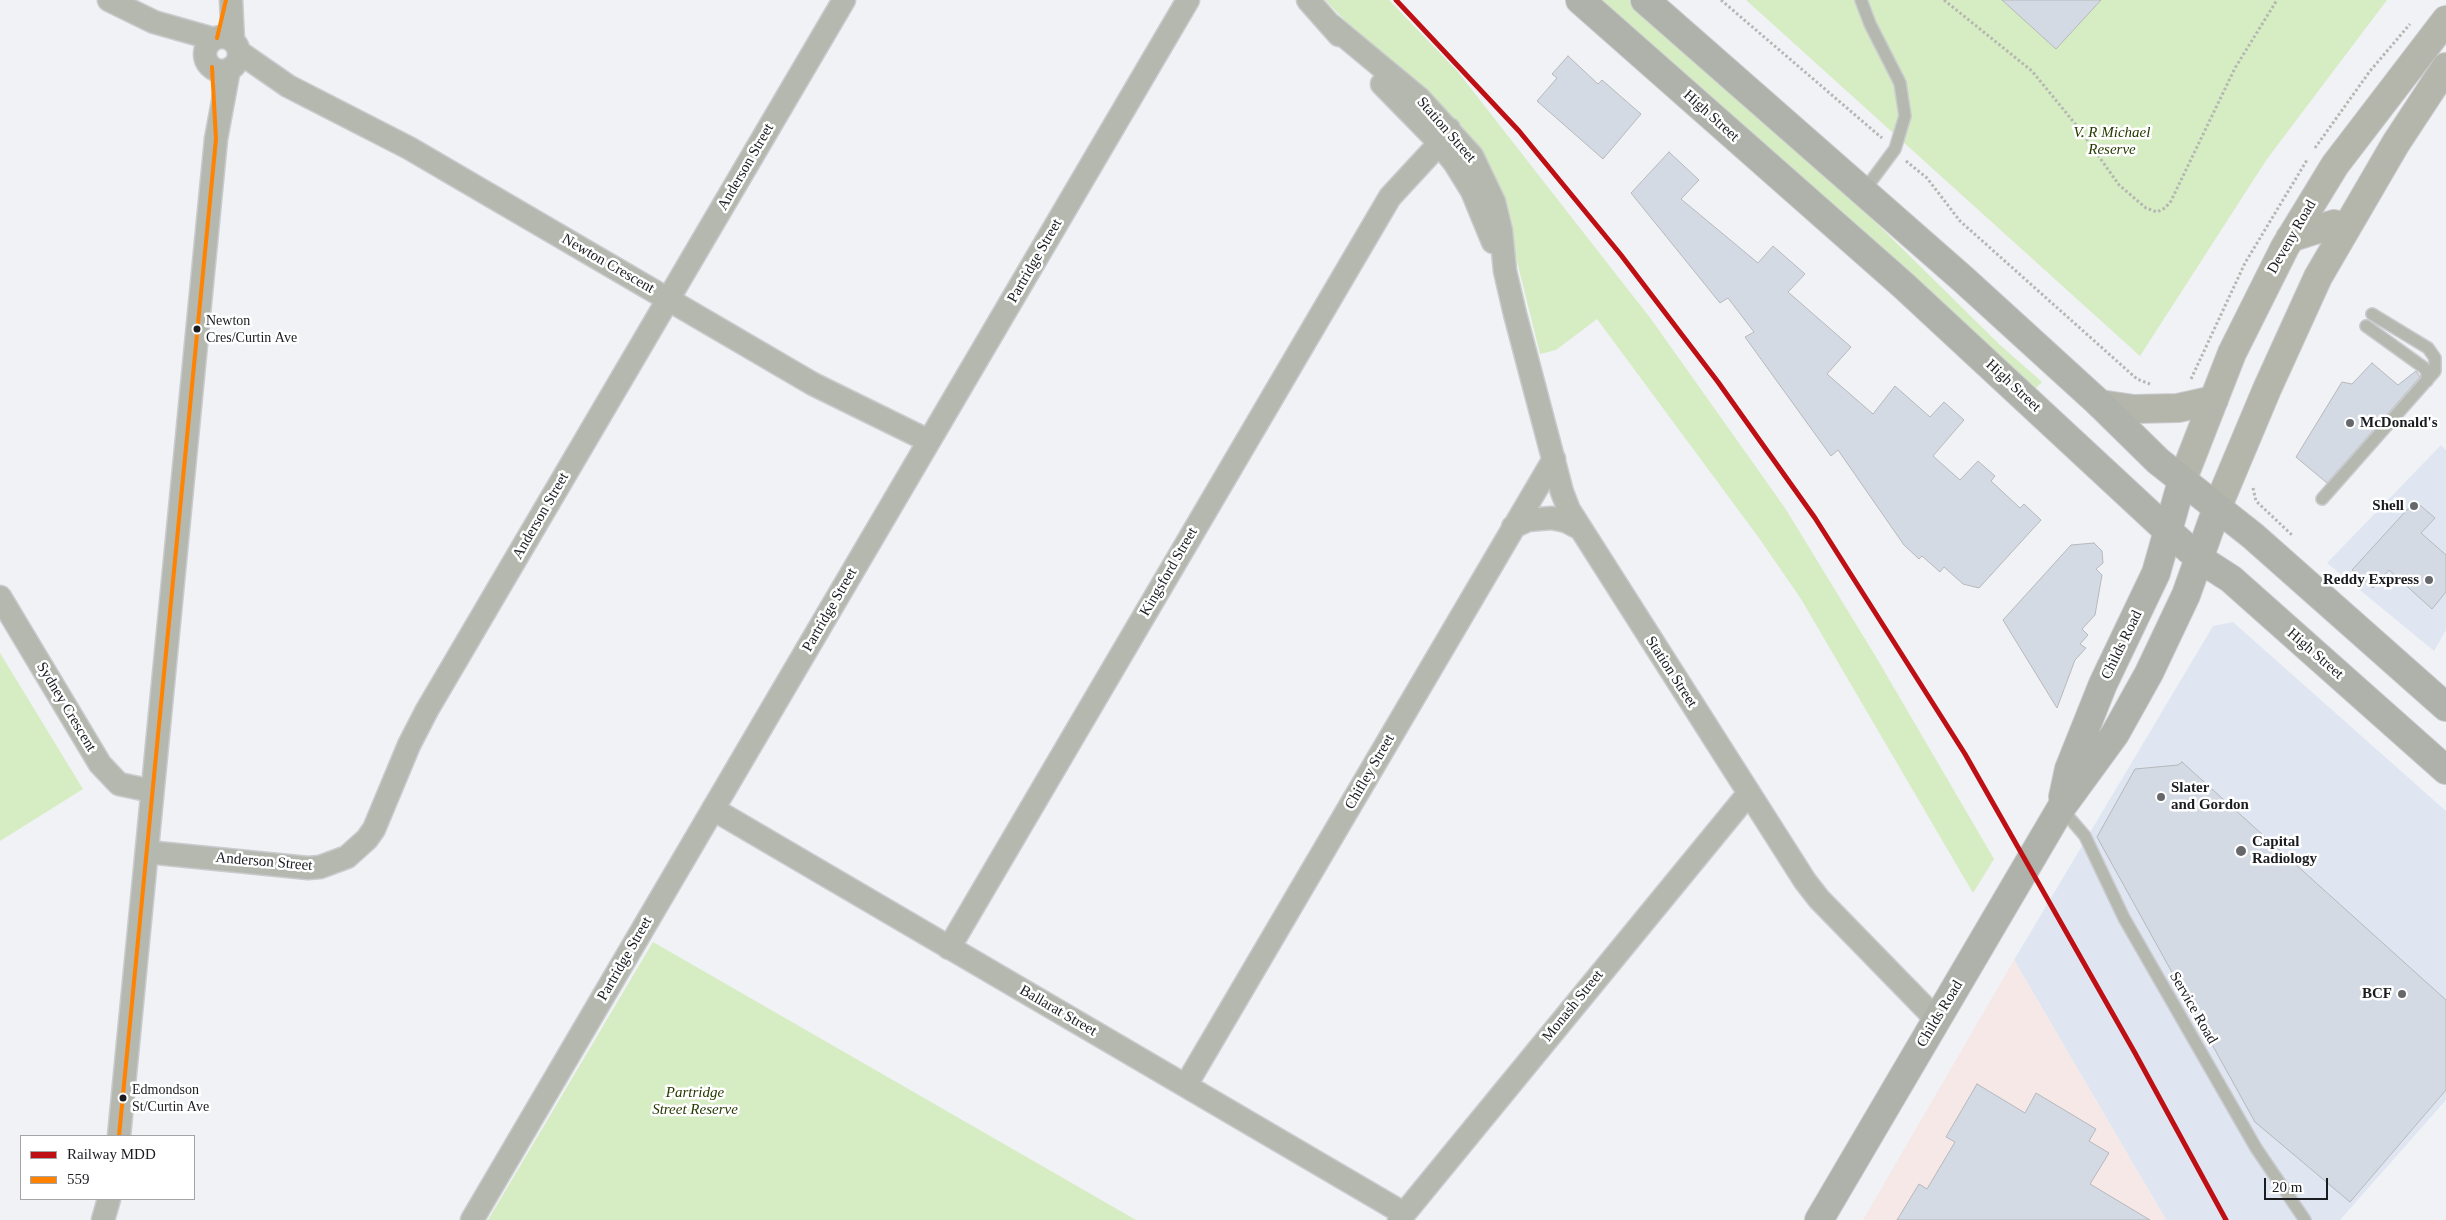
<!DOCTYPE html>
<html>
<head>
<meta charset="utf-8">
<style>
  body { margin:0 }
  #map { position:relative; width:2446px; height:1220px; overflow:hidden; background:#f0f2f6; font-family:Georgia,serif }
  canvas { display:block }
  .legend { position:absolute; left:20px; top:1135px; width:175px; height:65px; box-sizing:border-box; background:#fff; border:1px solid #a4a4a6; margin:0; padding:6px 9px; list-style:none; font-size:15px; color:#1b1c20 }
  .legend li { display:flex; align-items:center; gap:10px; height:25px }
  .legend b { width:25px; border:1px solid #a4a4a6 }
  .scale { position:absolute; left:2264px; top:1178px; width:64px; height:22px; box-sizing:border-box; border:2px solid #1b1c20; border-top:0; padding-left:6px; font-size:15px; line-height:18px; white-space:nowrap; color:#1b1c20; -webkit-text-stroke:4px #fff; paint-order:stroke }
</style>
</head>
<body>
<div id="map">
<canvas width="2446" height="1220"></canvas>
<ul class="legend">
<li><b style="height:6px;background:#be1014"></b>Railway MDD</li>
<li><b style="height:6px;background:#ff8200"></b>559</li>
</ul>
<div class="scale">20 m</div>
</div>
<script>
const c = document.querySelector('canvas').getContext('2d');
c.lineJoin = 'round';
function paint(path, color) { c.fillStyle = color; c.fill(path, 'evenodd'); }
const toPath = rows => new Path2D(rows.map(r => 'M' + r).join(''));
function stroke(path, color, width, dash) { c.strokeStyle = color; c.lineWidth = width; c.lineCap = dash ? 'butt' : 'round'; c.setLineDash(dash || []); c.stroke(path); }
function drawText(font, color, halo, rows, align = 'center') {
  c.font = font + ' Georgia,serif'; c.lineWidth = 5; c.setLineDash([]); c.textBaseline = 'middle'; c.strokeStyle = halo; c.fillStyle = color; for (const [text, x, y, turn = 0] of rows) {
    c.save(); c.translate(x, y); c.rotate((+turn || 0) * Math.PI / 180); c.textAlign = isNaN(turn) ? turn : align; if (halo) c.strokeText(text, 0, 0); c.fillText(text, 0, 0); c.restore();
  }
}
const built = toPath([
  [2441,445,2446,450,2446,630,2434,651,2327,563],
  [2233,622,2446,811,2446,1100,2340,1220,2166,1220,2014,960,2213,626]
]);
const industrial = toPath([
  [2014,960,2166,1220,1863,1220]
]);
const green = toPath([
  [1325,0,1389,0,1458,72,1651,319,1785,508,1876,657,1994,859,1973,893,1801,599,1759,538,1597,319,1556,350,1540,354,1506,217,1359,35],
  [1597,0,1629,0,1854,201,2000,345,2042,382,2035,389],
  [1746,0,2387,0,2267,159,2140,356],
  [0,653,83,789,0,841],
  [653,942,1136,1220,488,1220]
]);
const building = toPath([
  [2002,0,2101,0,2056,49,2002,0],
  [1568,56,1598,84,1602,80,1641,114,1603,159,1537,101,1557,78,1552,74,1568,56],
  [1669,152,1699,180,1681,199,1758,263,1773,246,1805,274,1788,292,1851,347,1827,374,1873,414,1895,386,1930,417,1944,402,1964,420,1933,456,1960,480,1978,461,1995,476,1991,481,2020,508,2024,504,2041,520,1979,588,1963,584,1944,567,1940,572,1922,556,1919,559,1904,545,1838,450,1831,456,1745,337,1754,332,1728,298,1720,303,1631,193,1669,152],
  [2372,363,2398,385,2416,371,2420,377,2327,483,2296,457,2342,382,2352,384,2372,363],
  [2415,501,2435,518,2421,533,2446,555,2446,592,2432,609,2389,570,2373,588,2352,570,2415,501],
  [2094,543,2102,551,2103,563,2096,569,2102,575,2095,615,2082,629,2088,635,2080,644,2086,648,2075,660,2057,708,2003,620,2071,545,2094,543],
  [2182,762,2446,1000,2446,1090,2350,1202,2255,1122,2097,837,2135,769,2178,765,2182,762],
  [1977,1084,2025,1113,2036,1093,2096,1129,2089,1141,2109,1153,2090,1184,2150,1220,1897,1220,1919,1184,1927,1189,1955,1142,1946,1137,1977,1084]
]);
const path = toPath([
  [1721,0,1882,138],
  [1944,0,2032,71,2081,131,2119,185,2146,208,2157,212,2165,208,2171,201,2235,68,2277,0],
  [2315,148,2370,71,2410,24],
  [1906,161,1927,178,1960,221,2137,379,2150,384],
  [2191,379,2245,263,2307,160],
  [2253,488,2256,501,2293,536]
]);
const lane = toPath([
  [1861,0,1870,24,1900,83,1905,116,1895,149,1863,192],
  [2366,326,2423,367,2427,371,2427,381],
  [2322,499,2435,371,2435,358,2428,348,2372,314],
  [2061,808,2085,836,2124,918,2256,1148,2305,1220]
]);
const street = toPath([
  [109,0,154,22,214,39],
  [231,0,233,41],
  [1308,0,1339,35],
  [1331,25,1419,98,1472,156,1494,202,1501,231,1505,271,1515,314,1562,492,1569,510,1805,881,1819,899,1937,1020],
  '205 54a17 17 0 1 1 34 0a17 17 0 1 1-34 0Z',
  [239,52,288,86,409,148,813,384,929,441],
  [1382,84,1432,135,1454,162,1472,191,1493,242],
  [1513,527,1528,520,1552,518,1566,521,1581,529],
  [0,597,100,764,119,784,152,791],
  [713,809,1403,1213],
  [147,852,308,868,320,867,347,857,367,839,374,829,409,745,427,710,844,0],
  [949,948,1390,197,1439,144,1449,129],
  [1186,1085,1554,459],
  [119,1136,216,139,229,69],
  [103,1220,109,1199],
  [472,1220,1188,0],
  [1399,1220,1749,793]
]);
const secondary = toPath([
  [2290,238,2334,224,2346,227],
  [2100,404,2134,409,2178,408,2214,400],
  [2182,481,2232,353,2285,247,2335,165,2446,20],
  [2217,508,2267,389,2318,277,2396,143,2446,67]
]);
const primary = toPath([
  [1580,0,1903,285,2169,532,2200,559,2231,579,2446,770],
  [1645,0,1964,280,2100,404,2158,461,2253,536,2446,707],
  [2063,797,2069,769,2103,684,2156,573,2182,481],
  [1819,1220,2061,808,2115,734,2149,673,2186,595,2217,508]
]);
const bus1 = toPath([
  [217,38,226,0],
  [119,1136,216,139,212,67]
]);
const rail1 = toPath([
  [1396,0,1519,131,1621,255,1718,382,1815,518,1965,754,2135,1053,2226,1220]
]);
const markers = [
  [197,329,4.5,"#1b1c20"],
  [2350,423,5,"#66676b"],
  [2414,506,5,"#66676b"],
  [2429,580,5,"#66676b"],
  [2161,797,5,"#66676b"],
  [2241,851,6,"#66676b"],
  [2402,994,5,"#66676b"],
  [123,1098,4.5,"#1b1c20"]
];
const busNames = [
  ["Newton",206,321],
  ["Cres/Curtin Ave",206,338],
  ["Edmondson",132,1090],
  ["St/Curtin Ave",132,1107]
];
const streetNames = [
  ["High Street",1711,116,42],
  ["Station Street",1446,130,49],
  ["Anderson Street",746,167,-60],
  ["Deveny Road",2292,237,-60],
  ["Partridge Street",1035,261,-60],
  ["Newton Crescent",608,264,30],
  ["High Street",2013,386,43],
  ["Anderson Street",541,516,-60],
  ["Kingsford Street",1169,572,-60],
  ["Partridge Street",830,610,-60],
  ["Childs Road",2122,645,-64],
  ["High Street",2315,654,41],
  ["Station Street",1671,672,57],
  ["Sydney Crescent",66,707,59],
  ["Chifley Street",1370,772,-60],
  ["Anderson Street",264,862,5],
  ["Partridge Street",625,959,-60],
  ["Monash Street",1573,1006,-51],
  ["Service Road",2193,1008,60],
  ["Ballarat Street",1058,1011,30],
  ["Childs Road",1940,1014,-59]
];
const parkNames = [
  ["V. R Michael",2112,133],
  ["Reserve",2112,150],
  ["Partridge",695,1093],
  ["Street Reserve",695,1110]
];
const poiNames = [
  ["McDonald's",2360,423],
  ["Shell",2404,506,"right"],
  ["Reddy Express",2419,580,"right"],
  ["Slater",2171,788],
  ["and Gordon",2171,805],
  ["Capital",2252,842],
  ["Radiology",2252,859],
  ["BCF",2392,994,"right"]
];
paint(built, '#e0e6f1');
paint(industrial, '#f5e8e6');
paint(green, '#d6ecc2');
paint(building, '#d4dae4');
stroke(building, '#b6b8bb', 1);
stroke(lane, '#cacbcf', 14);
stroke(street, '#cacbcf', 25);
stroke(secondary, '#cacbcf', 30);
stroke(primary, '#cacbcf', 30);
stroke(path, '#b4b7b2', 3, [2.5, 2.5]);
stroke(lane, '#b4b8ae', 11);
stroke(street, '#b4b8ae', 22);
stroke(secondary, '#b4b6ab', 28);
stroke(primary, '#afb2aa', 28);
stroke(bus1, '#ff8200', 4);
stroke(rail1, '#be1014', 5);
for (const [x, y, r, color] of markers) { const dot = new Path2D(); dot.arc(x, y, r, 0, 2 * Math.PI); c.fillStyle = color; c.fill(dot); stroke(dot, '#fff', 2); }
drawText('14px', '#1b1c20', '#fff', busNames, 'left');
drawText('15px', '#1b1c20', '#fff', streetNames);
drawText('italic 15px', '#243a00', '#fff', parkNames);
drawText('bold 15px', '#1b1c20', '#fff', poiNames, 'left');
</script>
</body>
</html>
